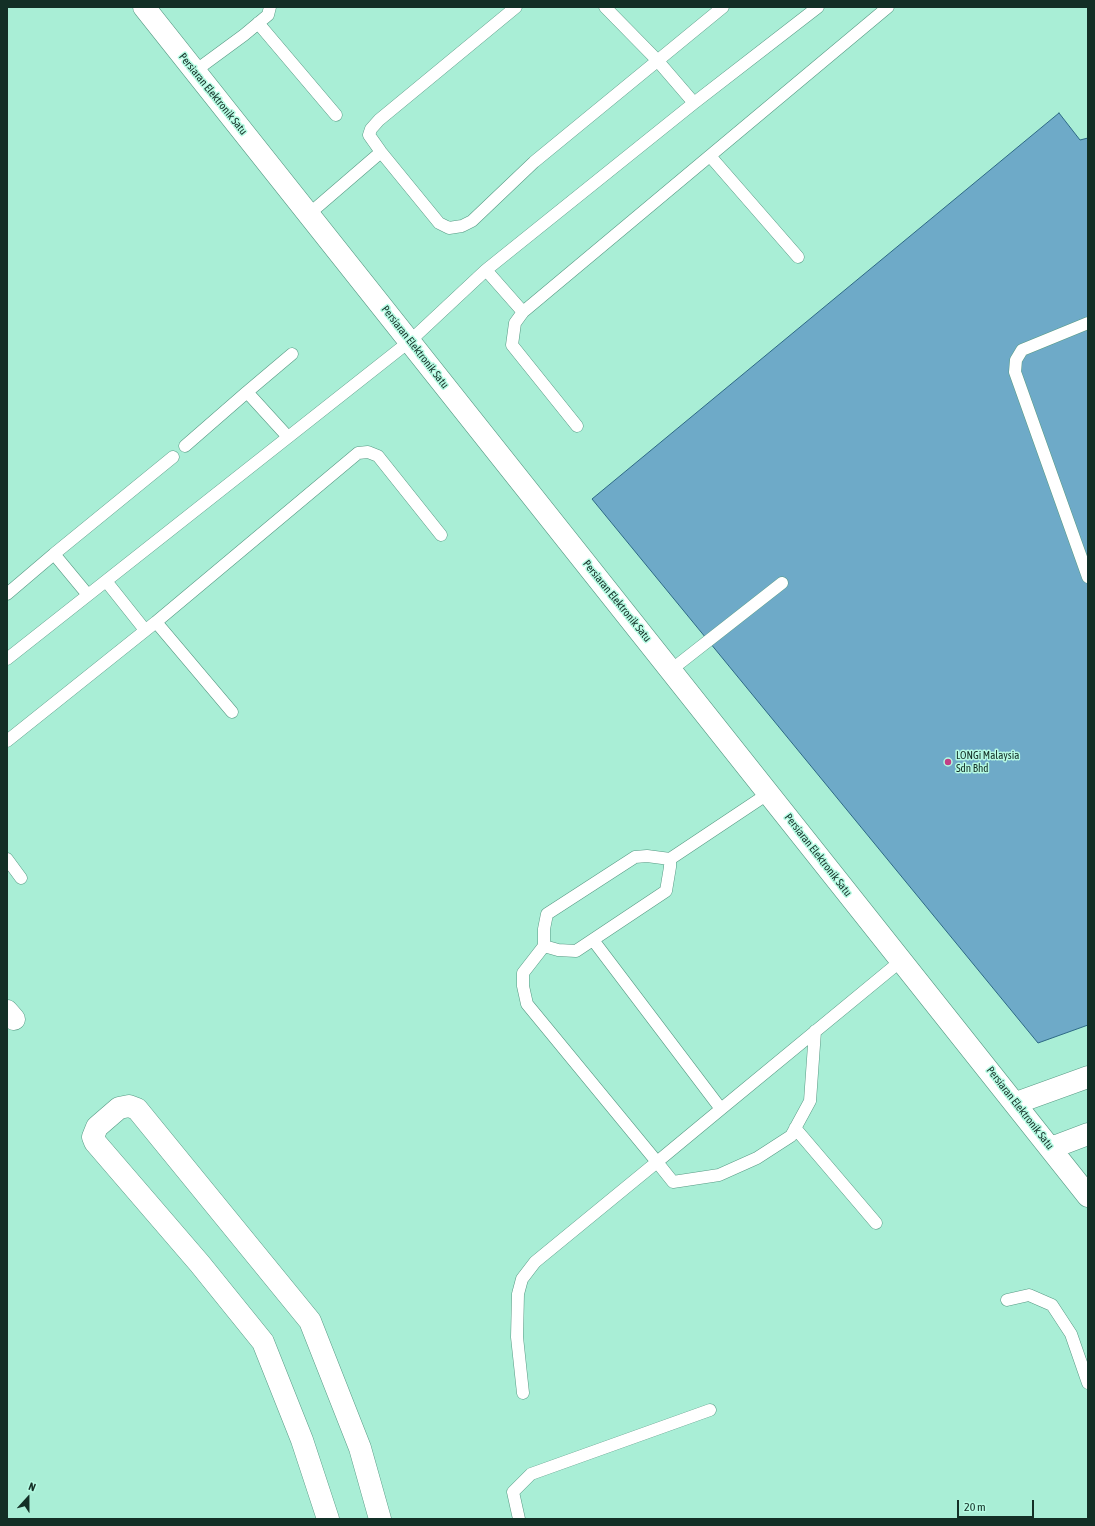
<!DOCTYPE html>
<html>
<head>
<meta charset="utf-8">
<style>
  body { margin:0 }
  #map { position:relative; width:1095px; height:1526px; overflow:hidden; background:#a9eed6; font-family:"Asap Condensed",sans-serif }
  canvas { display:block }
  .frame { position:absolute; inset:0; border:8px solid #132f26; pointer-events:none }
  .north { position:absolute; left:8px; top:1478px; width:40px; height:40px; -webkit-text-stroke:3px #b6fbe3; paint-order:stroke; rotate:21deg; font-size:11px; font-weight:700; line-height:16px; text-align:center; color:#132f26 }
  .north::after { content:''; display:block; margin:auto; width:14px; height:18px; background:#132f26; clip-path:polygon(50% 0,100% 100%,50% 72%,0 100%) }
  .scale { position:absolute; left:957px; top:1500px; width:77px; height:18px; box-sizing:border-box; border:2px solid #132f26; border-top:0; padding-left:5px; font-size:12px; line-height:14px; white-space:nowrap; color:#132f26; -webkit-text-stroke:3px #b6fbe3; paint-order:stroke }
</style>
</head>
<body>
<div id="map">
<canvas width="1095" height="1526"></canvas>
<div class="frame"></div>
<div class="north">N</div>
<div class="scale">20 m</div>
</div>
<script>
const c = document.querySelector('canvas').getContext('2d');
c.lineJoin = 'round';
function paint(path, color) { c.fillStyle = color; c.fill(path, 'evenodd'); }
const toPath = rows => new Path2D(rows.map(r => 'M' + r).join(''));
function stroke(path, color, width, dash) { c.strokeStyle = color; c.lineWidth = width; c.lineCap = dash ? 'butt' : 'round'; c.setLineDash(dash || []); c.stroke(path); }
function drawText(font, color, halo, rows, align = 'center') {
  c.font = font + ' "Asap Condensed",sans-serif'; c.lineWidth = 3; c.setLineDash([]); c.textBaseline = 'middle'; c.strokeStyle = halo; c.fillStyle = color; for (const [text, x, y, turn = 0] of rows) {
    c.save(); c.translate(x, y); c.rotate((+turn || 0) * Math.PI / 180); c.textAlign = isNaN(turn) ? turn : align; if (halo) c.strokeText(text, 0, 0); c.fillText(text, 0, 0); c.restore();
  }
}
const building = toPath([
  [1059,113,1080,140,1088,138,1088,1025,1038,1043,592,499,1059,113]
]);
const lane = toPath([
  [516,7,379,120,371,129,369,135,381,152,439,223,449,228,462,226,472,221,534,162,723,7],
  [605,7,657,60,694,103],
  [258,23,336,115],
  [195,71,244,35,268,15,270,7],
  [710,156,798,257],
  [309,214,381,152],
  [486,270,523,312,888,7],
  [523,312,515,323,512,345,577,426],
  [1088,323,1022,350,1016,360,1015,372,1088,577],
  [288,437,247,392,292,354],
  [185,446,247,392],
  [54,554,173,457],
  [106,581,145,630],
  [7,594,54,554,88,595],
  [156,622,232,712],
  [7,659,410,341,486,270,694,103,818,7],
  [671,670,782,583],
  [7,741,156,622,358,453,368,452,378,456,441,535],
  [7,859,21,878],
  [593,940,721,1109],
  [544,946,558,950,576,951,666,891,670,867,670,859],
  [815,1031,810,1101,791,1136,757,1158,719,1175,673,1182,657,1162,721,1109,902,960],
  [795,1128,876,1223],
  [1007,1300,1029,1295,1052,1305,1071,1334,1088,1383],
  [523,1393,517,1337,518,1294,522,1279,535,1262,657,1162,527,1004,523,986,523,973,544,946,544,929,547,914,635,857,647,856,670,859,769,793],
  [519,1519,513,1492,531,1474,710,1410]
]);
const street = toPath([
  [144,7,1088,1196],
  [7,1011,14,1019],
  [1016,1103,1088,1077],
  [1051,1148,1088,1134],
  [328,1519,302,1440,263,1342,200,1264,95,1142,93,1137,97,1127,119,1108,129,1106,137,1109,310,1321,360,1448,380,1519]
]);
const markers = [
  [948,762,4,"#c23f85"]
];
const streetNames = [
  ["Persiaran Elektronik Satu",213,94,51],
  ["Persiaran Elektronik Satu",415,347,52],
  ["Persiaran Elektronik Satu",617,601,51],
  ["Persiaran Elektronik Satu",818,855,52],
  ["Persiaran Elektronik Satu",1020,1108,52]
];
const poiNames = [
  ["LONGi Malaysia",956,756],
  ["Sdn Bhd",956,769]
];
paint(building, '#6eaac8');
stroke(building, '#2d6985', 1);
stroke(lane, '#579a84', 13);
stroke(street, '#579a84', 23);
stroke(lane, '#fff', 12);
stroke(street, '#fff', 22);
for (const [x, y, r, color] of markers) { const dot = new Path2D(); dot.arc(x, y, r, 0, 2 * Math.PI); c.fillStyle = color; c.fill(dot); stroke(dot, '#b6fbe3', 1.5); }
drawText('11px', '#132f26', '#b6fbe3', streetNames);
drawText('11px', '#132f26', '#b6fbe3', poiNames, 'left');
</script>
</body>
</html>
